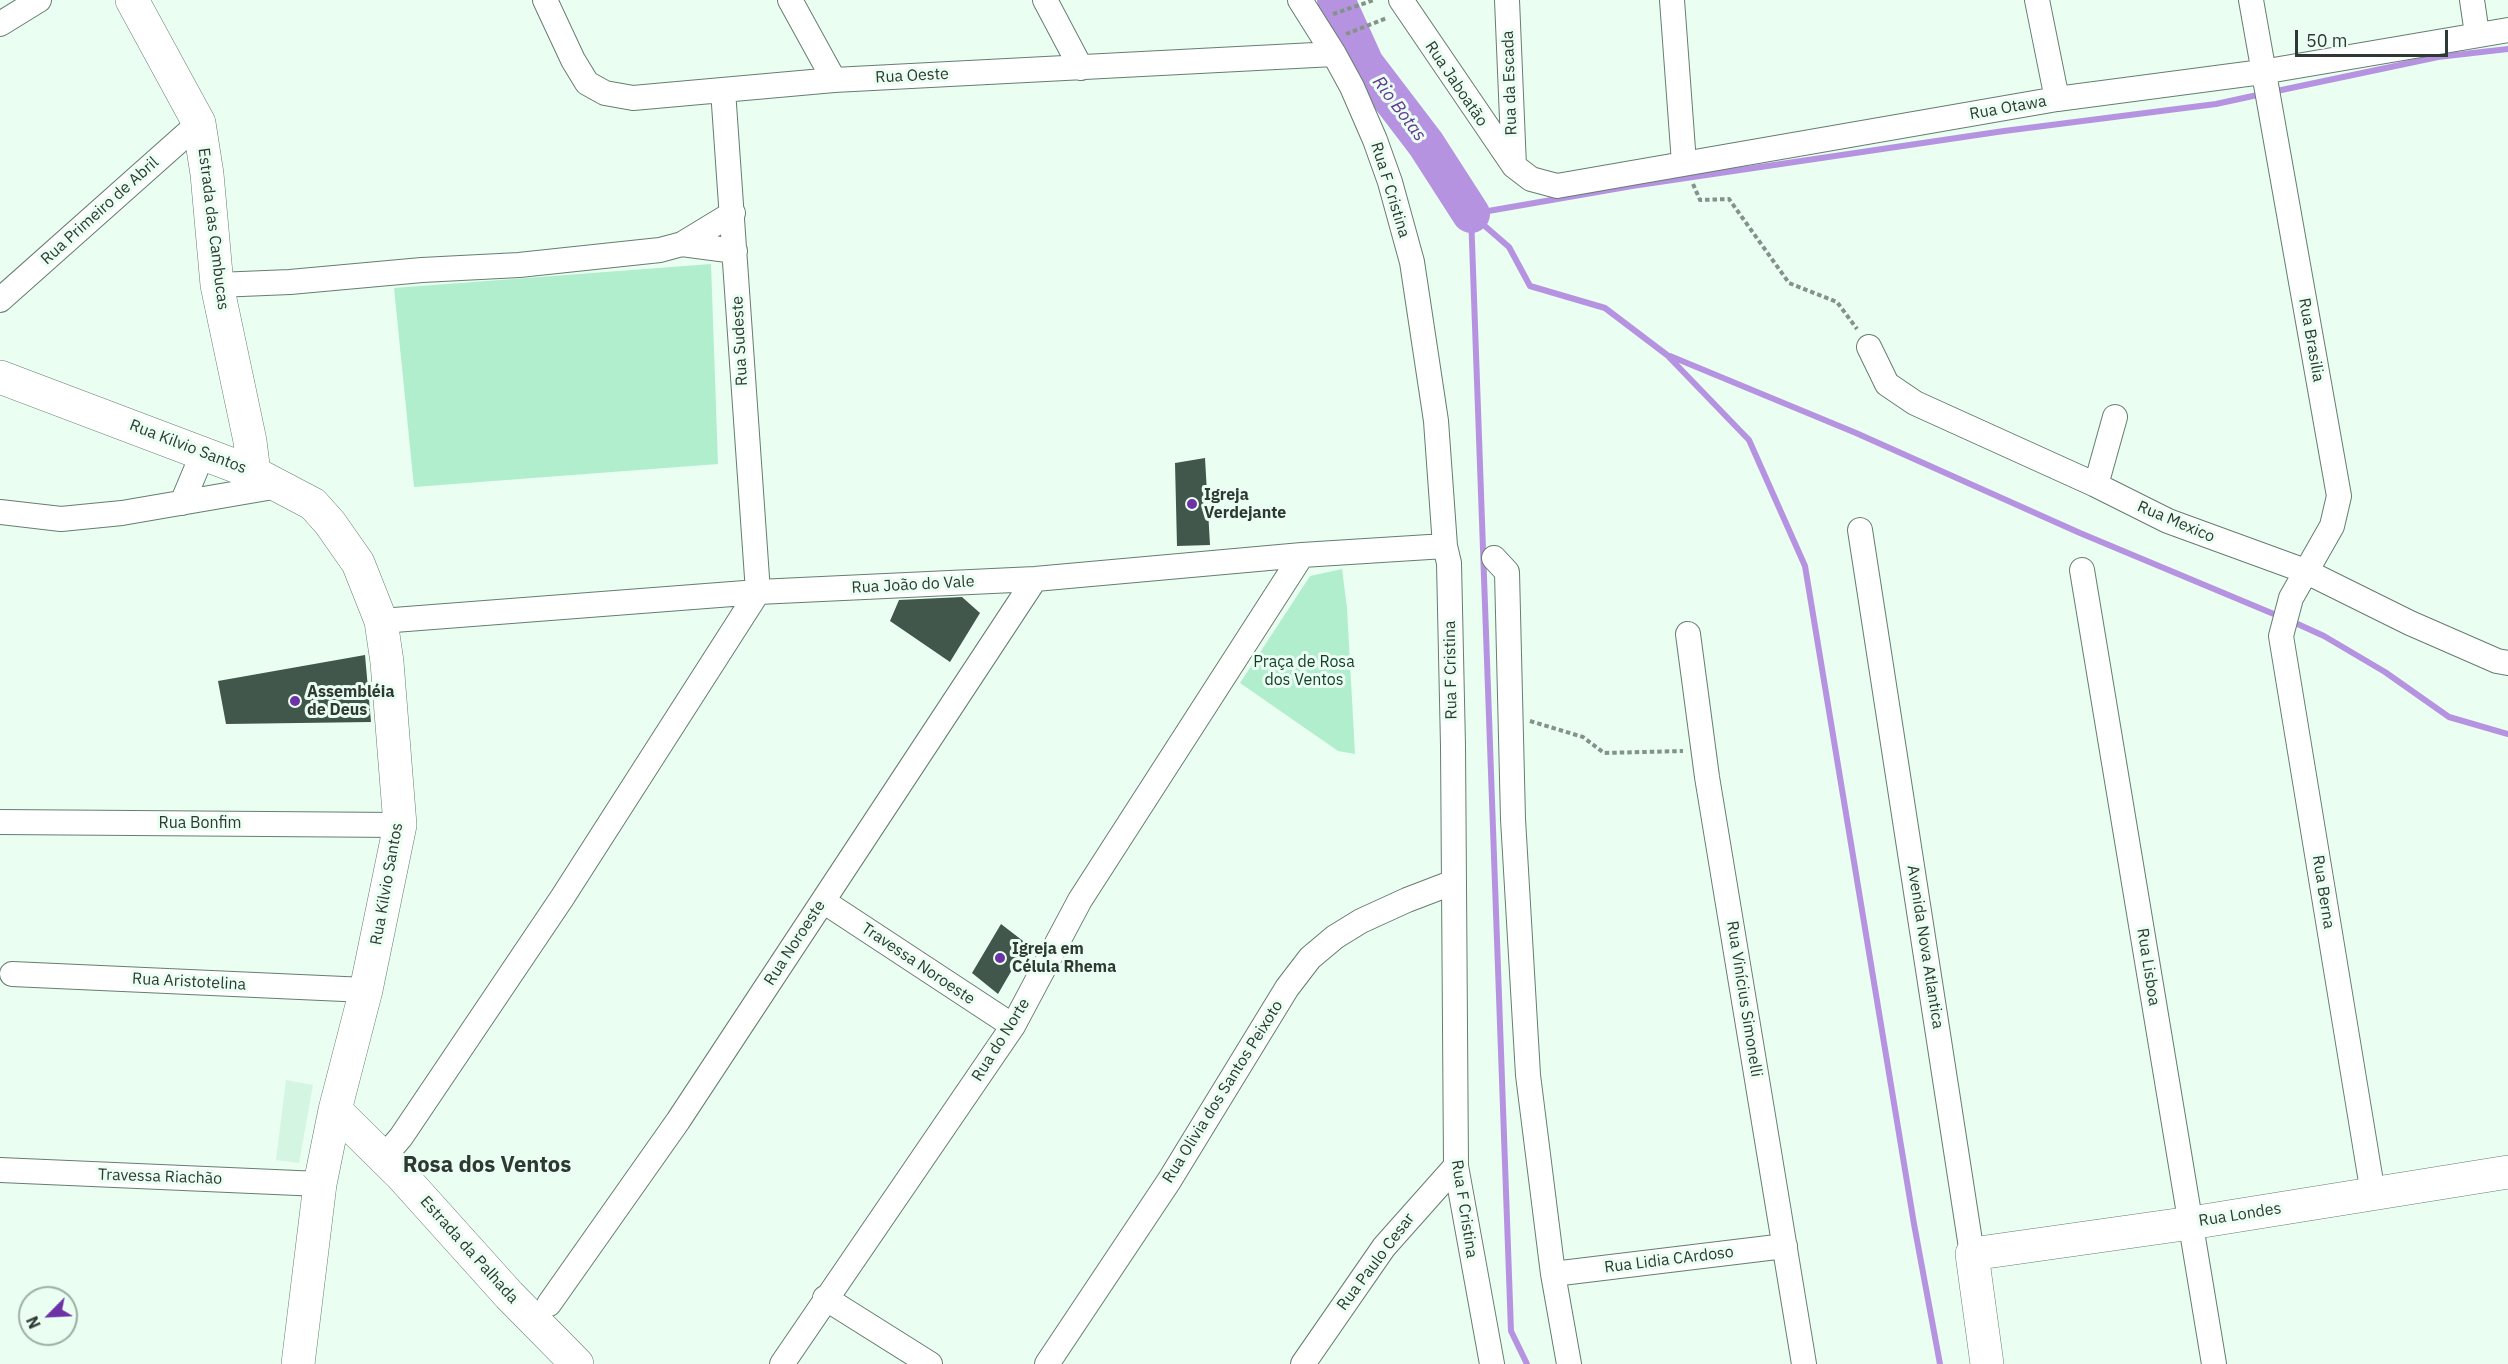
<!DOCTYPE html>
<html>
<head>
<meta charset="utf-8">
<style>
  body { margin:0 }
  #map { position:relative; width:2508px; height:1364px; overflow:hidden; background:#eafef2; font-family:"IBM Plex Sans",sans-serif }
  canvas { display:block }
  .north { position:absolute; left:18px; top:1286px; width:60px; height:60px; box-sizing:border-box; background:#eafef2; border:2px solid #9fafa6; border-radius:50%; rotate:246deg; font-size:16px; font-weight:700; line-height:24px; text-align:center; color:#2f3934 }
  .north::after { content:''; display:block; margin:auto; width:21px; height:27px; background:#6e31a6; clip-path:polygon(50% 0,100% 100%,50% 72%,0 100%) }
  .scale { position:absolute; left:2295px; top:30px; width:153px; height:27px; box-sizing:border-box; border:3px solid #2f3934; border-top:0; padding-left:8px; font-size:18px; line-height:21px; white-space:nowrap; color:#2f3934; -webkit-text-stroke:4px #eafef2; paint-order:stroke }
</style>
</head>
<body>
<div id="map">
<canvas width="2508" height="1364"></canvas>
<div class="north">N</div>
<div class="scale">50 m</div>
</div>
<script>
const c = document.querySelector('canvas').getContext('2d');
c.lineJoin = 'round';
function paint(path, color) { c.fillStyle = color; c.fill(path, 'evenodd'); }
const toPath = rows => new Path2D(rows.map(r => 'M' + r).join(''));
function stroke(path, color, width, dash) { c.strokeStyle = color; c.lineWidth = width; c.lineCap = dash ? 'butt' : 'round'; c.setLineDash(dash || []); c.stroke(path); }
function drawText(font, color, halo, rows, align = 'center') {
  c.font = font + ' "IBM Plex Sans",sans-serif'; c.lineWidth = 6; c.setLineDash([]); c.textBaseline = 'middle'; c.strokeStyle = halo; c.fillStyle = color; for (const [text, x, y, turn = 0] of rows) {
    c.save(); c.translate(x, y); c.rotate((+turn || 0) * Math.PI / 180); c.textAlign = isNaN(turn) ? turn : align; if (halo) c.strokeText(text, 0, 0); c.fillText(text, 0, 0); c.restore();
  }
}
const built = toPath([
  [286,1080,313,1085,299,1163,276,1160]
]);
const green = toPath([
  [711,264,718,464,414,487,394,288],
  [1342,569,1347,608,1355,754,1338,751,1240,683,1310,576]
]);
const stream = toPath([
  [2272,92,2438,57,2508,49],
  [1471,214,1509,247,1530,286,1605,308,1667,355,1749,440,1805,566,1914,1224,1940,1364],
  [1471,214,1511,1331,1527,1364],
  [1471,214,1632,186,2004,131,2216,104,2262,94],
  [1670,356,1856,433,2080,533,2281,617],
  [2291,621,2324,636,2385,672,2449,717,2508,734]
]);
const river = toPath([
  [1336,0,1365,64,1426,144,1471,214]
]);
const building = toPath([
  [1205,458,1210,545,1177,546,1175,463],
  [962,597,980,613,950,662,890,621,899,600],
  [365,655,371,722,226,724,218,681],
  [1001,924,1027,944,998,994,972,973]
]);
const path = toPath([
  [1333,14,1374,0],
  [1346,34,1387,18],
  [1693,184,1700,200,1729,199,1789,283,1837,302,1857,329],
  [1530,721,1583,737,1604,753,1683,751]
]);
const street = toPath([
  [545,0,573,60,587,83,605,93,633,98,834,80,1334,54],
  [790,0,834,80],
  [1045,0,1081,68],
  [1300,0,1334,54,1352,87,1375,140,1390,182,1412,262,1436,421,1445,546,1449,563,1453,746,1456,1166,1492,1364],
  [1401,0,1514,166,1531,179,1557,186,2057,99,2262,72,2508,30],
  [1507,0,1514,166],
  [1672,0,1684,163],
  [2037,0,2057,99],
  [2251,0,2339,496,2332,526,2291,598,2281,636,2373,1194],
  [2472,0,2477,34],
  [0,24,39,0],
  [682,244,735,251],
  [217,285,290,282,422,270,519,265,660,250,682,244,733,213],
  [0,300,199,123],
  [1869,347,1887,384,1915,403,2096,485,2168,521,2305,571,2410,623,2497,661,2508,663],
  [2096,485,2115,417],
  [182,503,203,453],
  [0,512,61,519,122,513,279,486],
  [1860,530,1972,1254],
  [1494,558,1507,572,1513,819,1528,1075,1553,1274,1569,1364],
  [2082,570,2214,1364],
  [381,621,758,592,1035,579,1302,555,1445,546],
  [1688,634,1707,777,1804,1364],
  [0,822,400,825],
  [823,901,1013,1026],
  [12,974,366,990],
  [383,1158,401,1137,562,898,758,592,723,90],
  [0,1170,320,1184],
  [1553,1274,1785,1246],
  [825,1298,930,1364],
  [549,1304,678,1121,1035,579],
  [782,1364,1013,1026,1080,900,1302,555],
  [1047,1364,1169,1181,1287,988,1310,958,1335,937,1361,921,1407,900,1454,882],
  [1303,1364,1384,1247,1456,1166]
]);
const secondary = toPath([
  [132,0,199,123,207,174,217,285,250,441,254,473],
  [0,377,254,473,313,504,330,523,358,563,381,621,387,662,400,825,366,990,335,1110,320,1184,298,1364],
  [335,1110,401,1175,509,1295,577,1364],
  [1987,1364,1972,1254,2191,1223,2508,1172]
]);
const markers = [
  [1192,504,6,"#6e31a6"],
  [295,701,6,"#6e31a6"],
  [1000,958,6,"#6e31a6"]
];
const streetNames = [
  ["Rua Oeste",912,76,-3],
  ["Rua da Escada",1510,83,-92],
  ["Rua Jaboatão",1456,84,56],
  ["Rua Otawa",2008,108,-10],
  ["Rua F Cristina",1390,190,73],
  ["Rua Primeiro de Abril",100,211,-42],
  ["Estrada das Cambucas",213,229,83],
  ["Rua Brasilia",2311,340,80],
  ["Rua Sudeste",740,341,-93],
  ["Rua Kilvio Santos",188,447,21],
  ["Rua Mexico",2176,522,23],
  ["Rua João do Vale",913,585,-3],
  ["Rua F Cristina",1451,670,-91],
  ["Rua Bonfim",200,823],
  ["Rua Kilvio Santos",387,884,-80],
  ["Rua Berna",2323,892,81],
  ["Rua Noroeste",795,943,-57],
  ["Avenida Nova Atlantica",1925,947,81],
  ["Travessa Noroeste",918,964,34],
  ["Rua Lisboa",2148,967,81],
  ["Rua Aristotelina",189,982,3],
  ["Rua Vinícius Simonelli",1744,999,81],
  ["Rua do Norte",1001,1040,-58],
  ["Rua Olivia dos Santos Peixoto",1223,1092,-58],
  ["Travessa Riachão",160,1177,2],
  ["Rua F Cristina",1464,1209,81],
  ["Rua Londes",2240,1215,-9],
  ["Estrada da Palhada",469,1250,48],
  ["Rua Lidia CArdoso",1669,1260,-7],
  ["Rua Paulo Cesar",1376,1262,-53]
];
const poiNames = [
  ["Igreja",1204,495],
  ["Verdejante",1204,513],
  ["Assembléia",307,692],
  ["de Deus",307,710],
  ["Igreja em",1012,949],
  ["Célula Rhema",1012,967]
];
const parkNames = [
  ["Praça de Rosa",1304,662],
  ["dos Ventos",1304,680]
];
const waterNames = [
  ["Rio Botas",1399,109,53]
];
const districtNames = [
  ["Rosa dos Ventos",487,1166]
];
paint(built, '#d3f5e2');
paint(green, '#b1eece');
stroke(stream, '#b693e1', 6);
stroke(river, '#b693e1', 38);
paint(building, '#41574b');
stroke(street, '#667d70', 26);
stroke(secondary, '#667d70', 34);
stroke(path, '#84938a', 4, [4.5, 3]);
stroke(street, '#fff', 24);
stroke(secondary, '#fff', 33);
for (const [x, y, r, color] of markers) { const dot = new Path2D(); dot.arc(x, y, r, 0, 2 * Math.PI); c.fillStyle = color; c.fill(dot); stroke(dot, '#eafef2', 2); }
drawText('16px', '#2f3934', '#eafef2', streetNames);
drawText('bold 16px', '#2f3934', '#eafef2', poiNames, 'left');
drawText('16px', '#133d2a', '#eafef2', parkNames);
drawText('italic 18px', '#623590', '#eafef2', waterNames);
drawText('bold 22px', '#2f3934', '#eafef2', districtNames);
</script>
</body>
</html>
